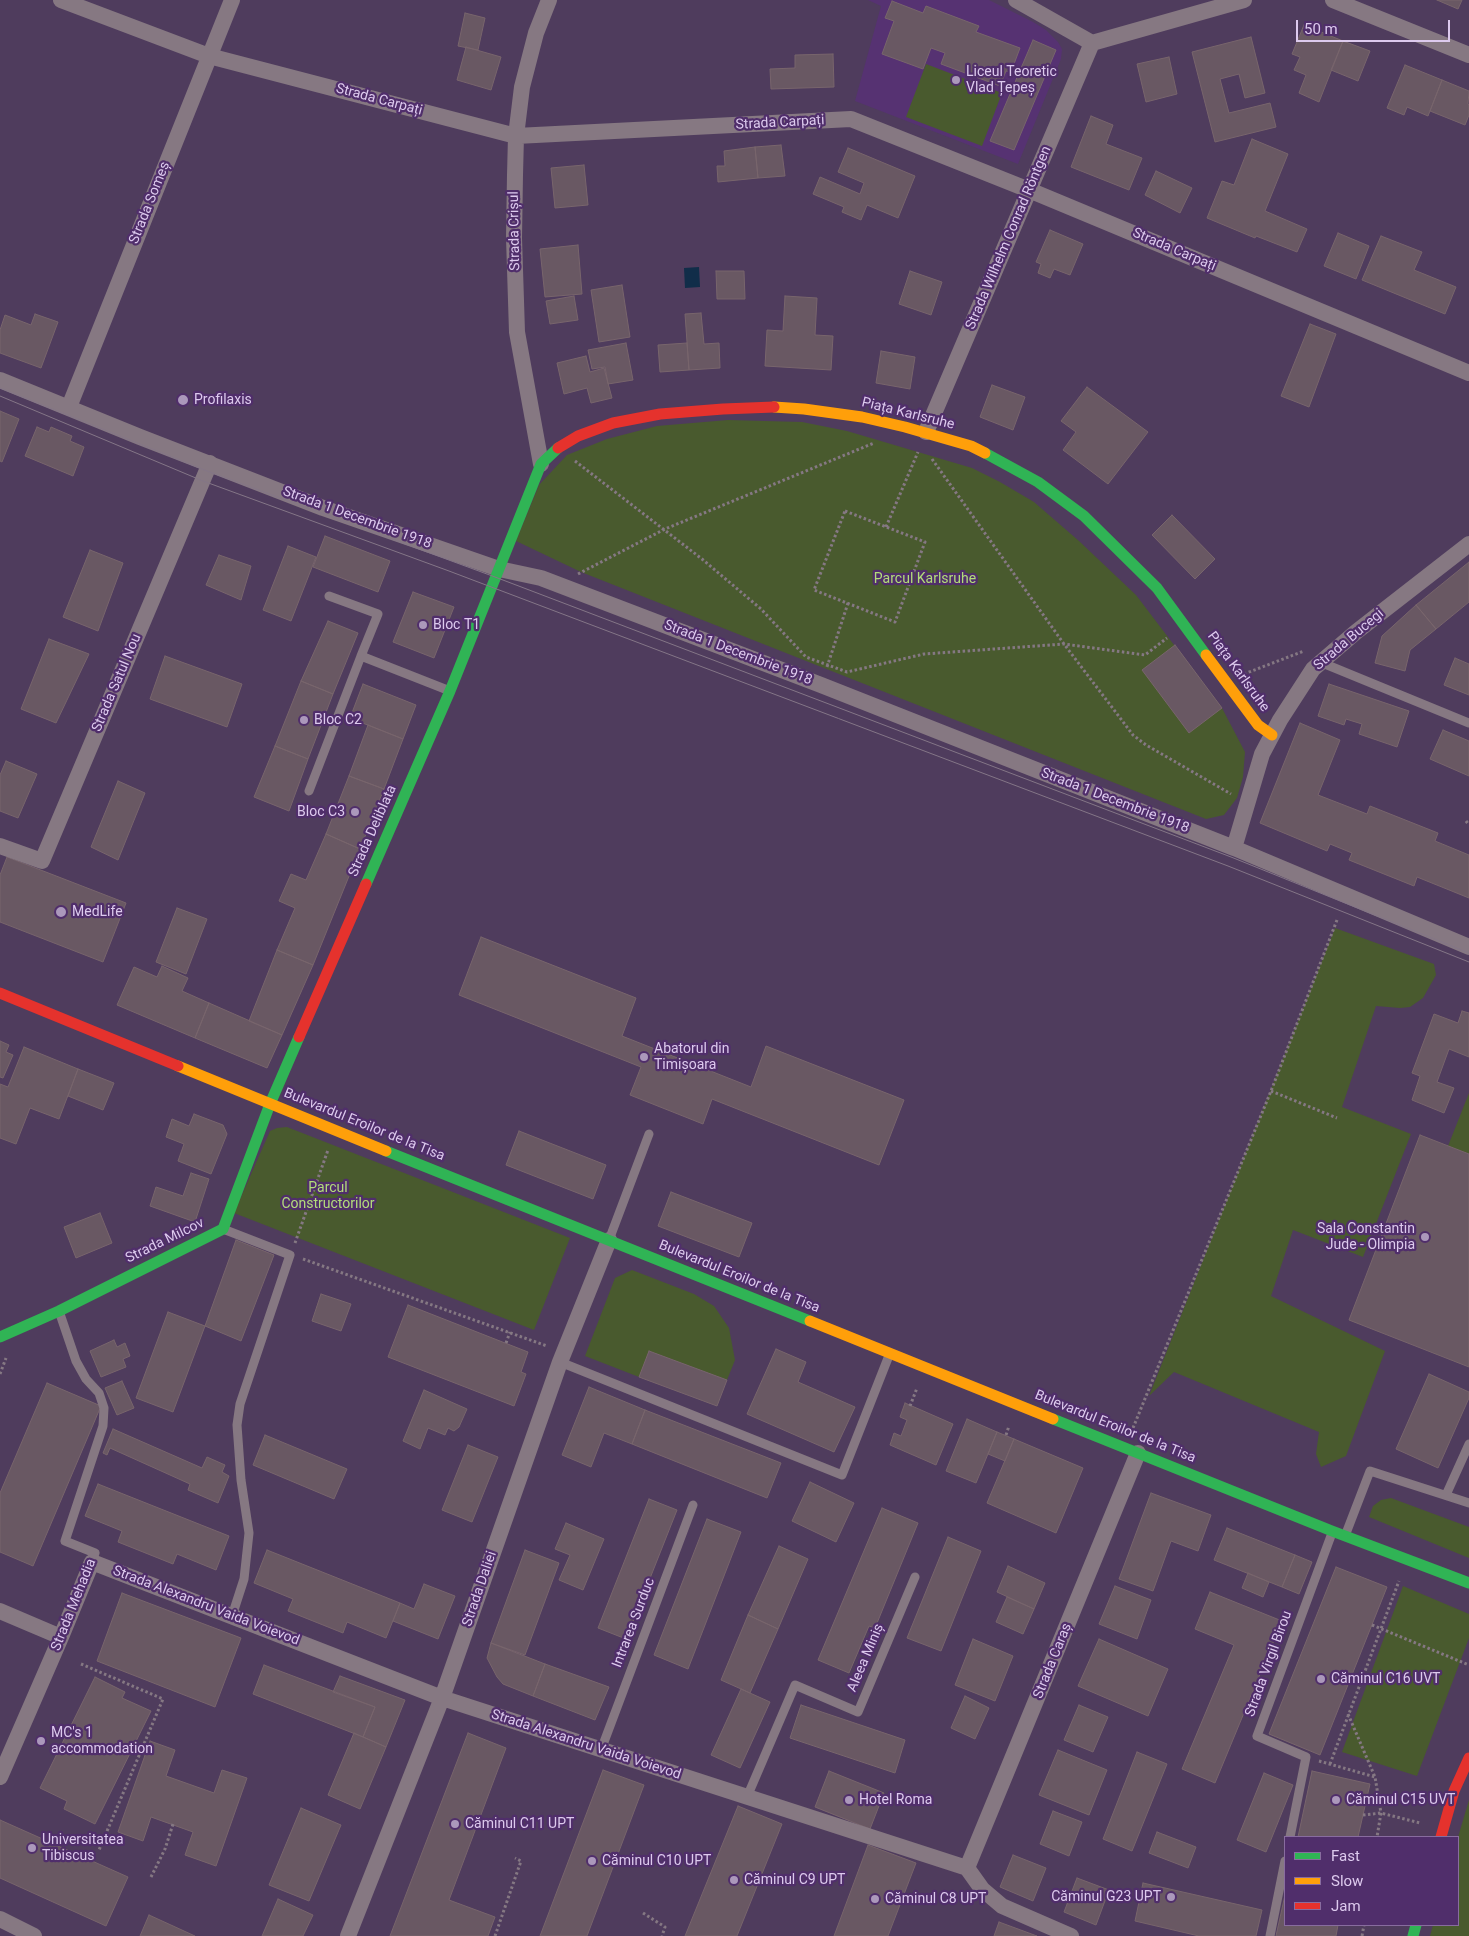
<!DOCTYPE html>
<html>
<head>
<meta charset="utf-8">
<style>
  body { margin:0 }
  #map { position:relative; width:1469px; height:1936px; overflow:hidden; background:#4f3c5d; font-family:Roboto,sans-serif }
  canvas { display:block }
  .legend { position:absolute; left:1284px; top:1836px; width:175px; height:90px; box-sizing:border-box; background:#502e6b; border:1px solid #886c9f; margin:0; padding:6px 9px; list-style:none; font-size:15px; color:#ddcaee }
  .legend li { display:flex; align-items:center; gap:10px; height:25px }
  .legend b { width:25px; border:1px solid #886c9f }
  .scale { position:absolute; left:1296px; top:20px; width:154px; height:22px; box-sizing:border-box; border:2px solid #ddcaee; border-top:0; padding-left:6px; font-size:15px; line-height:18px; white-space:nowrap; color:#ddcaee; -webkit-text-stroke:4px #502e6b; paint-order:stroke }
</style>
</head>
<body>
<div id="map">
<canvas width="1469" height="1936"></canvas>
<ul class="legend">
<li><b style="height:6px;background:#30b455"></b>Fast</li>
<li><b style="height:6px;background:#ff9f0a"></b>Slow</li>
<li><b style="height:6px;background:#e5322d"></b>Jam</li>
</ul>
<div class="scale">50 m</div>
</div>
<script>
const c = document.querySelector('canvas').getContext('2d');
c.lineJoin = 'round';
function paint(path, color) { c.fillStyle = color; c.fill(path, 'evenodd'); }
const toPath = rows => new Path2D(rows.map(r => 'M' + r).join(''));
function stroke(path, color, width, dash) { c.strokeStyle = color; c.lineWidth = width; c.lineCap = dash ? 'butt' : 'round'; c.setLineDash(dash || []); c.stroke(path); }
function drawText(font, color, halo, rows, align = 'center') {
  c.font = font + ' Roboto,sans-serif'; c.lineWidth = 4.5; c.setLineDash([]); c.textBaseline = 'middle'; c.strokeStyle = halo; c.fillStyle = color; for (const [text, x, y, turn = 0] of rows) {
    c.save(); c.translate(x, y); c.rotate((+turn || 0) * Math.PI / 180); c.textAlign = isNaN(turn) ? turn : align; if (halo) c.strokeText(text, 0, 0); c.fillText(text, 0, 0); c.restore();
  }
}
const built = toPath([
  [868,0,989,0,1033,22,1046,30,1058,42,1062,49,1061,59,1018,164,855,101,881,6]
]);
const green = toPath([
  [926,64,1002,93,982,146,906,117],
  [728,420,802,422,847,431,972,468,1000,482,1034,502,1079,541,1136,595,1222,708,1245,752,1243,777,1237,798,1224,815,1206,819,581,572,516,541,539,485,567,455,607,439,657,426],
  [1335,928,1434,964,1436,975,1423,998,1410,1007,1400,1008,1376,1006,1342,1107,1411,1134,1363,1257,1293,1230,1271,1296,1385,1351,1346,1456,1321,1467,1316,1454,1319,1432,1174,1372,1149,1396],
  [1469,1093,1469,1154,1448,1146],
  [287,1127,570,1238,534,1330,234,1213,270,1131,277,1128],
  [632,1270,694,1294,714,1306,729,1328,735,1360,727,1380,649,1351,639,1377,585,1356,615,1278],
  [1391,1498,1469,1527,1469,1558,1369,1517,1373,1506,1381,1500],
  [1403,1586,1469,1614,1469,1638,1417,1776,1342,1752],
  [1469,1800,1469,1936,1430,1936,1433,1925,1458,1925,1458,1837]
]);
const water = toPath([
  [699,267,700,287,685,288,684,268]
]);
const building = toPath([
  [1437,0,1462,0,1458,9,1437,0],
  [892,1,923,13,926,6,979,26,976,32,1020,48,1011,72,1006,71,1000,86,941,64,945,53,931,48,923,69,882,54,894,21,885,18,892,1],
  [465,13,485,18,478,50,458,46,465,13],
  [1304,25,1343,41,1319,102,1299,93,1306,75,1294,70,1300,57,1292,54,1304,25],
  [1251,37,1265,93,1245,98,1239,74,1220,79,1229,113,1270,103,1276,127,1215,142,1192,52,1251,37],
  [1033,40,1056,50,1014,150,990,141,1033,40],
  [1343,41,1370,51,1358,81,1331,70,1343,41],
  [466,47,501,57,491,90,457,80,466,47],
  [833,54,834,87,771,89,770,69,795,68,795,55,833,54],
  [1169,57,1177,94,1146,102,1137,64,1169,57],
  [1405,65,1442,80,1428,116,1407,107,1404,115,1387,108,1405,65],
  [1442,80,1469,91,1468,104,1469,105,1469,115,1465,125,1430,111,1442,80],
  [1091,116,1113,125,1106,144,1142,158,1129,190,1071,167,1091,116],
  [1252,139,1288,154,1265,211,1307,229,1297,252,1256,236,1255,238,1207,218,1222,181,1234,185,1252,139],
  [781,145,785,176,758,178,755,147,781,145],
  [755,147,758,178,718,182,717,166,725,166,724,151,755,147],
  [848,148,915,176,898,218,867,205,861,220,842,212,844,207,813,194,820,177,860,194,864,183,838,172,848,148],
  [584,165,588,205,555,208,551,168,584,165],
  [1156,171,1192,188,1180,213,1145,195,1156,171],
  [1050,230,1083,244,1070,275,1054,269,1050,278,1038,273,1041,264,1036,262,1050,230],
  [1338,233,1369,246,1356,279,1324,266,1338,233],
  [1381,236,1422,252,1414,270,1456,287,1445,314,1362,280,1381,236],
  [578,245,582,294,545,297,540,249,578,245],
  [716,271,744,271,745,299,717,299,716,271],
  [910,271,942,282,931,315,899,304,910,271],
  [622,285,630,337,599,342,591,290,622,285],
  [574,296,578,320,550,324,546,301,574,296],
  [785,296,817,298,815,335,833,336,831,370,765,366,767,330,783,331,785,296],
  [701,313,704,344,719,343,720,368,689,370,685,314,701,313],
  [35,314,58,322,41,368,0,353,0,330,5,315,31,325,35,314],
  [1310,324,1336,334,1309,407,1281,396,1310,324],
  [626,343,633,380,608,384,605,367,592,369,588,350,626,343],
  [687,343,689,370,660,372,658,345,687,343],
  [881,351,915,357,910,389,876,383,881,351],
  [586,356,590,372,604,368,612,398,591,403,587,388,564,394,557,363,586,356],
  [992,385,1025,397,1013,430,980,417,992,385],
  [1087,387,1148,432,1108,484,1063,450,1076,432,1061,421,1087,387],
  [0,411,19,419,2,462,0,461,0,411],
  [37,427,49,432,51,427,72,436,70,441,84,447,73,476,25,456,37,427],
  [1172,515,1215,559,1195,579,1152,535,1172,515],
  [325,536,390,561,378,592,313,567,325,536],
  [288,546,316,557,291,621,263,610,288,546],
  [90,550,123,563,98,631,63,617,90,550],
  [219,555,251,566,241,600,206,585,219,555],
  [1469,562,1469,602,1436,629,1416,605,1469,562],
  [413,592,454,607,434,658,393,642,413,592],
  [1416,605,1436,629,1410,650,1405,671,1375,663,1382,636,1416,605],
  [328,621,358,633,333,694,301,681,328,621],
  [49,639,89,654,56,723,21,709,49,639],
  [1175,645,1222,708,1189,733,1142,670,1175,645],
  [165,656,242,684,227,727,150,699,165,656],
  [1455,658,1469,664,1469,695,1444,685,1455,658],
  [301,681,333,694,308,759,275,746,301,681],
  [363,684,416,705,403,739,350,718,363,684],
  [1329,684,1409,711,1397,747,1359,734,1362,724,1346,719,1344,725,1318,716,1329,684],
  [1300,723,1340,740,1318,795,1367,814,1370,806,1438,833,1435,841,1469,855,1469,898,1417,877,1414,886,1349,860,1352,853,1330,844,1327,851,1260,823,1300,723],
  [368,725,403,739,384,789,349,776,368,725],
  [1443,730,1469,741,1469,776,1430,759,1443,730],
  [275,746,308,759,289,811,254,797,275,746],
  [6,761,37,774,18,818,0,811,0,775,6,761],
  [349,776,384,789,360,849,326,834,349,776],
  [118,781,145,793,118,860,91,847,118,781],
  [326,834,360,849,313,965,277,950,295,908,279,901,291,874,306,880,326,834],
  [7,857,126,903,103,962,0,922,0,875,7,857],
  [177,908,207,919,186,974,156,962,177,908],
  [481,937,636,998,622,1036,751,1087,766,1046,904,1100,879,1165,712,1099,703,1124,630,1095,641,1067,459,995,481,937],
  [277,950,313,965,282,1035,249,1021,277,950],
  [162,966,188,978,182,991,209,1003,195,1038,117,1005,134,967,157,977,162,966],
  [209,1003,282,1035,267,1068,195,1038,209,1003],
  [1462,1011,1469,1013,1469,1057,1449,1049,1437,1082,1454,1088,1444,1113,1412,1100,1420,1076,1412,1073,1434,1014,1458,1023,1462,1011],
  [0,1041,9,1045,6,1052,13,1055,3,1078,0,1077,0,1041],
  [24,1047,78,1069,59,1119,30,1108,16,1144,0,1138,0,1084,8,1087,24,1047],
  [78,1069,114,1083,103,1110,68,1096,78,1069],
  [194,1114,223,1125,227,1134,211,1174,178,1161,184,1144,166,1137,172,1119,189,1126,194,1114],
  [519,1131,606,1165,593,1199,506,1165,519,1131],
  [1420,1135,1469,1154,1469,1367,1349,1320,1420,1135],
  [191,1173,209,1179,195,1222,150,1206,156,1187,183,1196,191,1173],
  [671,1192,752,1223,739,1257,658,1226,671,1192],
  [100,1213,112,1243,76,1258,64,1227,100,1213],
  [236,1240,274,1255,241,1341,205,1326,236,1240],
  [321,1294,351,1304,341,1331,312,1321,321,1294],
  [408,1305,528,1352,521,1372,526,1374,514,1406,388,1357,408,1305],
  [168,1312,205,1326,173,1412,136,1398,168,1312],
  [114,1340,117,1347,125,1343,130,1356,123,1359,126,1367,101,1377,90,1351,114,1340],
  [776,1349,806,1362,798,1382,855,1407,834,1452,747,1414,776,1349],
  [649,1351,727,1380,717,1406,639,1377,649,1351],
  [1429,1374,1469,1392,1469,1398,1438,1468,1396,1449,1429,1374],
  [122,1381,134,1408,117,1415,105,1388,122,1381],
  [47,1383,101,1406,33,1566,0,1552,0,1493,47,1383],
  [589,1387,645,1410,632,1444,604,1433,591,1467,562,1455,589,1387],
  [424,1390,467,1409,459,1427,454,1431,448,1428,445,1435,428,1428,420,1449,403,1441,424,1390],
  [905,1403,953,1424,936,1465,890,1445,894,1433,901,1436,907,1420,900,1417,905,1403],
  [645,1410,781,1463,767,1498,632,1444,645,1410],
  [967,1419,997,1432,976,1483,946,1471,967,1419],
  [113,1429,202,1468,207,1457,225,1465,222,1472,229,1476,218,1503,188,1490,190,1484,110,1448,107,1455,103,1453,113,1429],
  [997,1432,1014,1439,1005,1461,988,1454,997,1432],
  [265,1435,347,1469,334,1499,253,1465,265,1435],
  [1014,1439,1083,1468,1056,1533,987,1503,1014,1439],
  [468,1445,498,1457,472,1522,442,1510,468,1445],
  [810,1482,854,1503,836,1542,792,1521,810,1482],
  [98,1484,229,1536,216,1570,177,1554,173,1564,118,1542,122,1531,85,1516,98,1484],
  [1151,1493,1211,1515,1198,1551,1171,1541,1153,1591,1119,1579,1151,1493],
  [649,1499,677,1510,626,1639,598,1628,649,1499],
  [882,1508,918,1523,875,1628,869,1626,849,1673,818,1660,882,1508],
  [707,1519,741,1532,688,1669,654,1655,707,1519],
  [566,1523,604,1539,583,1590,559,1580,570,1555,555,1549,566,1523],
  [1227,1528,1295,1555,1282,1587,1214,1560,1227,1528],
  [948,1537,981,1551,941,1651,907,1638,948,1537],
  [779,1546,808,1559,778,1629,748,1615,779,1546],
  [267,1550,400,1603,386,1638,347,1622,343,1633,288,1611,293,1599,254,1583,267,1550],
  [525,1550,559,1563,525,1655,491,1643,525,1550],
  [1295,1555,1312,1562,1299,1594,1282,1587,1295,1555],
  [1008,1566,1045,1583,1034,1609,997,1592,1008,1566],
  [1336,1567,1387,1587,1320,1755,1269,1734,1336,1567],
  [1248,1573,1269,1582,1263,1597,1242,1588,1248,1573],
  [424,1584,455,1596,438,1639,393,1621,400,1603,414,1609,424,1584],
  [1115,1586,1151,1600,1137,1639,1099,1624,1115,1586],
  [1210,1592,1282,1621,1215,1783,1182,1769,1234,1645,1195,1629,1210,1592],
  [122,1593,241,1638,215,1707,97,1661,122,1593],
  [1007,1597,1034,1609,1023,1634,996,1622,1007,1597],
  [748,1615,778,1629,750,1693,721,1680,748,1615],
  [973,1639,1013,1656,995,1701,955,1685,973,1639],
  [1099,1639,1168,1669,1148,1716,1078,1686,1099,1639],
  [491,1643,545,1664,533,1696,503,1684,497,1677,487,1658,491,1643],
  [545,1664,609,1687,595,1720,533,1696,545,1664],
  [264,1665,375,1707,363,1737,253,1694,264,1665],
  [340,1676,405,1700,386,1747,363,1737,375,1707,333,1692,340,1676],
  [95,1677,125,1692,122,1698,151,1711,95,1824,64,1809,67,1801,40,1788,95,1677],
  [741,1689,770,1702,740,1768,711,1755,741,1689],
  [965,1696,989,1708,975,1739,951,1728,965,1696],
  [801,1705,905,1740,895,1773,790,1738,801,1705],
  [1079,1705,1108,1717,1093,1752,1064,1740,1079,1705],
  [354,1733,386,1747,360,1809,328,1795,354,1733],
  [468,1733,506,1748,449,1900,495,1917,488,1936,390,1936,468,1733],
  [150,1741,175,1750,166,1776,214,1793,222,1770,247,1778,216,1866,185,1855,193,1832,151,1817,143,1841,118,1832,150,1741],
  [1058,1750,1107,1770,1089,1815,1039,1795,1058,1750],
  [1137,1752,1167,1764,1132,1851,1103,1839,1137,1752],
  [603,1770,644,1785,587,1936,540,1936,603,1770],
  [829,1771,884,1793,870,1829,815,1807,829,1771],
  [1312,1771,1370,1784,1358,1837,1298,1837,1312,1771],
  [1264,1773,1293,1785,1266,1852,1237,1840,1264,1773],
  [738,1806,782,1824,737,1936,685,1936,738,1806],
  [301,1808,341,1825,309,1901,269,1885,301,1808],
  [1053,1811,1082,1822,1069,1856,1040,1844,1053,1811],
  [0,1820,128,1877,106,1926,0,1878,0,1820],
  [1157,1832,1196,1847,1188,1868,1149,1853,1157,1832],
  [868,1845,916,1863,888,1936,834,1936,868,1845],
  [1013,1855,1046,1868,1033,1901,1000,1887,1013,1855],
  [1077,1878,1109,1890,1096,1925,1064,1912,1077,1878],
  [1143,1883,1262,1910,1256,1936,1199,1936,1135,1921,1143,1883],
  [1285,1895,1285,1925,1338,1925,1336,1936,1276,1936,1285,1895],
  [278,1899,313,1915,303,1936,262,1936,278,1899],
  [149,1915,195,1936,140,1936,149,1915],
  [999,1922,1037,1936,994,1936,999,1922]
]);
const path = toPath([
  [932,459,1064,644,1133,735,1146,745,1231,794],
  [575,461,702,559,761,609,806,657,847,672,924,654,1064,644,1145,655,1167,638],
  [845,511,925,542,895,622,814,590,845,511],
  [886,527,918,452],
  [578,574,665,529,874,443],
  [827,667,848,603],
  [1244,674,1304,651],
  [1466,821,1469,825],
  [1271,1091,1337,1118],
  [295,1243,328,1150],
  [303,1259,547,1346],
  [506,1343,510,1332],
  [0,1374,6,1358],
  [910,1406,917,1388],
  [1133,1428,1271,1091,1337,920],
  [1006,1435,1009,1426],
  [1372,1625,1469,1665],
  [81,1664,163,1699,99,1850],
  [1348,1714,1375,1777,1381,1813,1377,1837],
  [1319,1761,1375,1777],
  [1330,1764,1399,1581],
  [1363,1815,1381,1813,1420,1823],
  [151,1877,165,1849,173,1824],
  [643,1913,665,1927,662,1936],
  [495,1936,521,1861,515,1858],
  [1362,1936,1364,1925]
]);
const lane = toPath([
  [329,596,378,614,361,656],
  [1320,662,1469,723],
  [309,791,361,656,450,691],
  [223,1229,290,1255,240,1404,237,1425,241,1480,249,1533,244,1579,232,1616],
  [609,1240,649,1134],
  [59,1311,76,1361,86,1379,99,1393,104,1408,103,1426,65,1541,95,1553,92,1562],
  [560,1362,842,1475,890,1353],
  [1446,1495,1469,1444],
  [1345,1536,1370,1471,1469,1503],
  [601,1750,693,1505],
  [747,1797,795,1685,858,1712,915,1577],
  [1290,1837,1306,1757,1257,1736,1332,1533],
  [1270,1936,1285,1861]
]);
const street = toPath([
  [61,0,209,56,516,136,851,119,1029,190,1469,373],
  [1016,0,1092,43,1244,0],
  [1333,0,1469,55],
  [0,380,140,437,323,508,499,569,541,578,821,685,1234,848,1469,947],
  [69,407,232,0],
  [926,432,1092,43],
  [541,464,517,332,514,238,515,175,516,136,522,87,536,33,549,0],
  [0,846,42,861,210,463],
  [1234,848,1262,754,1280,720,1313,669,1356,632,1469,544],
  [0,1611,61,1637],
  [0,1777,61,1637,92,1562,442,1698,967,1868,982,1889,1002,1906,1071,1936],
  [967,1868,1138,1453],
  [0,1919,34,1936],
  [348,1936,442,1698,560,1362,609,1240]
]);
const fast = toPath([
  [985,453,1038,482,1084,516,1157,588,1206,655],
  [366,884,450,691,541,464,558,448],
  [386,1151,810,1321],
  [0,1337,59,1311,223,1229,270,1104,299,1037],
  [1053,1419,1332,1531,1469,1583],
  [1413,1936,1416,1925]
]);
const slow = toPath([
  [774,407,804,409,862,417,905,427,971,446,985,453],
  [1206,655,1258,725,1272,735],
  [178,1066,386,1151],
  [810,1321,1053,1419]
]);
const jam = toPath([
  [558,448,578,436,613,423,660,414,723,409,774,407],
  [0,993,178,1066],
  [299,1037,366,884],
  [1441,1837,1454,1791,1469,1758]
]);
const tram = toPath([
  [0,388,207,471,495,577,1231,857,1469,953],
  [0,396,203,481,449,571,1228,866,1469,962]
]);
const markers = [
  [956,80,5,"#ab98bb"],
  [183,400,6,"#ab98bb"],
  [423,625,5,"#ab98bb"],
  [304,720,5,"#ab98bb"],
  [355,812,5,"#ab98bb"],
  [61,912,6,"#ab98bb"],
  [644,1057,5,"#ab98bb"],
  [1425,1237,5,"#ab98bb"],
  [1321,1679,5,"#ab98bb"],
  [41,1741,5,"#ab98bb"],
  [849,1800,5,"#ab98bb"],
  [1336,1800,5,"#ab98bb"],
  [455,1824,5,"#ab98bb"],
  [32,1848,5,"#ab98bb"],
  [592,1861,5,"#ab98bb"],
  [734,1880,5,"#ab98bb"],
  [1171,1897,5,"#ab98bb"],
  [875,1899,5,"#ab98bb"]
];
const poiNames = [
  ["Liceul Teoretic",966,72],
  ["Vlad Țepeș",966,88],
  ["Profilaxis",194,400],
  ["Bloc T1",433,625],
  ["Bloc C2",314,720],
  ["Bloc C3",345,812,"right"],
  ["MedLife",72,912],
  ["Abatorul din",654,1049],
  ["Timișoara",654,1065],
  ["Sala Constantin",1415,1229,"right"],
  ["Jude - Olimpia",1415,1245,"right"],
  ["Căminul C16 UVT",1331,1679],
  ["MC's 1",51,1733],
  ["accommodation",51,1749],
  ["Hotel Roma",859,1800],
  ["Căminul C15 UVT",1346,1800],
  ["Căminul C11 UPT",465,1824],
  ["Universitatea",42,1840],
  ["Tibiscus",42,1856],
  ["Căminul C10 UPT",602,1861],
  ["Căminul C9 UPT",744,1880],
  ["Căminul G23 UPT",1161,1897,"right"],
  ["Căminul C8 UPT",885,1899]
];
const streetNames = [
  ["Strada Carpați",379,100,15],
  ["Strada Carpați",780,123,-3],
  ["Strada Someș",150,203,-68],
  ["Strada Crișul",515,231,-91],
  ["Strada Wilhelm Conrad Röntgen",1009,238,-67],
  ["Strada Carpați",1174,250,23],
  ["Piața Karlsruhe",908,414,14],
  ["Strada 1 Decembrie 1918",357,518,20],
  ["Strada Bucegi",1349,640,-40],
  ["Strada 1 Decembrie 1918",738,653,21],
  ["Piața Karlsruhe",1238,672,54],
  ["Strada Satul Nou",117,683,-67],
  ["Strada 1 Decembrie 1918",1115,801,21],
  ["Strada Deliblata",373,831,-66],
  ["Bulevardul Eroilor de la Tisa",364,1125,22],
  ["Strada Milcov",165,1241,-26],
  ["Bulevardul Eroilor de la Tisa",739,1277,22],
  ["Bulevardul Eroilor de la Tisa",1115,1427,22],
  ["Strada Daliei",480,1589,-71],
  ["Strada Mehadia",74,1605,-68],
  ["Strada Alexandru Vaida Voievod",206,1606,21],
  ["Intrarea Surduc",634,1623,-69],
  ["Aleea Miniș",866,1658,-67],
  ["Strada Caraș",1053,1661,-68],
  ["Strada Virgil Birou",1269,1664,-70],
  ["Strada Alexandru Vaida Voievod",586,1745,18]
];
const parkNames = [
  ["Parcul Karlsruhe",925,579],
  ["Parcul",328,1188],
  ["Constructorilor",328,1204]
];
paint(built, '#563272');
paint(green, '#495a2e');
paint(water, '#112d49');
paint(building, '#695863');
stroke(building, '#78656c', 1);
stroke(path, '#857883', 3, [2.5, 2.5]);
stroke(lane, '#867882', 9);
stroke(street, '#867882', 16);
stroke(fast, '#30b455', 11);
stroke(slow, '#ff9f0a', 11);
stroke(jam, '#e5322d', 11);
stroke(tram, '#847687', 1);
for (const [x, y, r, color] of markers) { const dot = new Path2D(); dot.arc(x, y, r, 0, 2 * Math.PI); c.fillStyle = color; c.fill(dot); stroke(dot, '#502e6b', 2); }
drawText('14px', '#ddcaee', '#502e6b', poiNames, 'left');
drawText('14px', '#ddcaee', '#502e6b', streetNames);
drawText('14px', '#b3dd7a', '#502e6b', parkNames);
</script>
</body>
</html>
